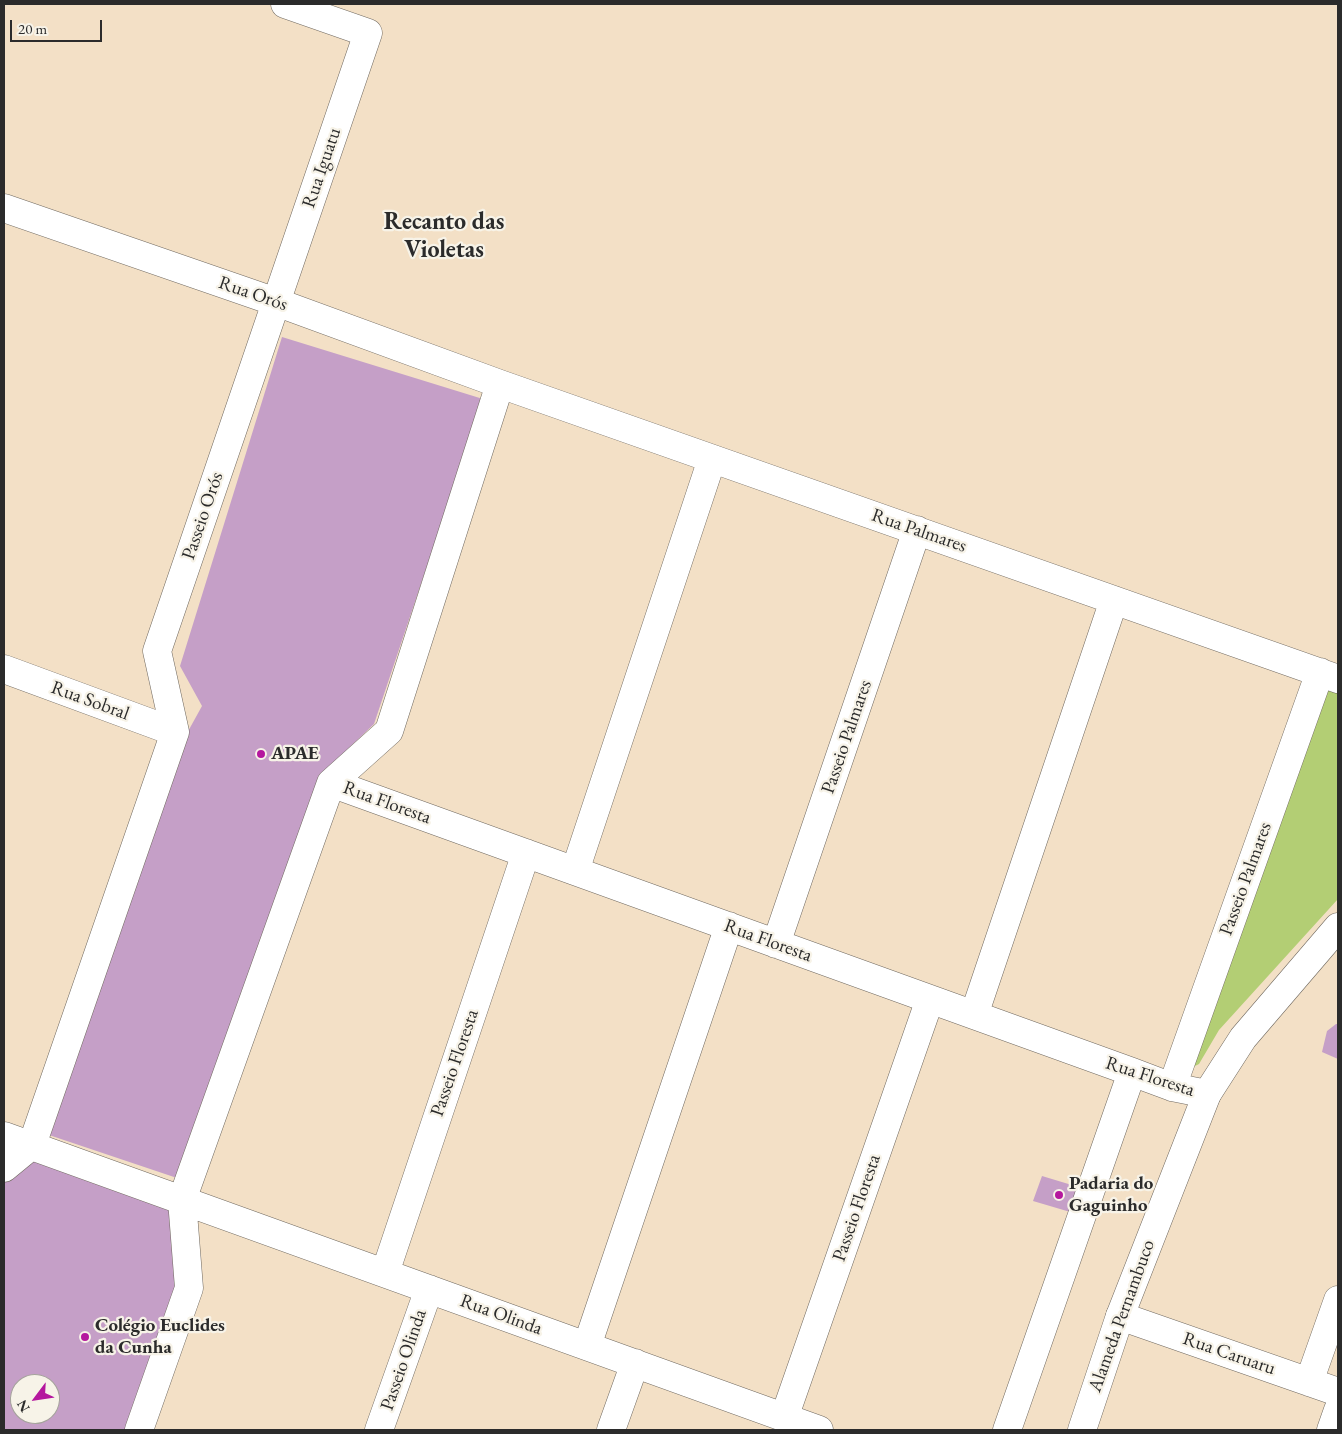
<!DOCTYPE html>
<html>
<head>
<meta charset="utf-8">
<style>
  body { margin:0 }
  #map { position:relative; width:1342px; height:1434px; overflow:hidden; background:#f3e0c6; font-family:"EB Garamond",serif }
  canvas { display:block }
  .frame { position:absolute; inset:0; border:5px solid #2b2b2b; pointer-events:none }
  .north { position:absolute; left:10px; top:1374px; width:50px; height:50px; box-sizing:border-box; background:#f7f3e8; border:1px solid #a5a39c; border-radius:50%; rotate:239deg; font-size:14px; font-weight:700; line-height:20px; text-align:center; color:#2b2b2b }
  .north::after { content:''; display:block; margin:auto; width:18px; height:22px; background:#b5179e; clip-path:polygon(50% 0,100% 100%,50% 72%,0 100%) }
  .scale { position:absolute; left:10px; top:20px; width:92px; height:22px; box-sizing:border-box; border:2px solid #2b2b2b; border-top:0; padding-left:6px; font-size:15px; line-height:18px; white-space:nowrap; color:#2b2b2b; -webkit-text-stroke:4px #f7f3e8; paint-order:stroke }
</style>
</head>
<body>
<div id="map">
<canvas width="1342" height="1434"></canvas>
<div class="frame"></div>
<div class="north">N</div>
<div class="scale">20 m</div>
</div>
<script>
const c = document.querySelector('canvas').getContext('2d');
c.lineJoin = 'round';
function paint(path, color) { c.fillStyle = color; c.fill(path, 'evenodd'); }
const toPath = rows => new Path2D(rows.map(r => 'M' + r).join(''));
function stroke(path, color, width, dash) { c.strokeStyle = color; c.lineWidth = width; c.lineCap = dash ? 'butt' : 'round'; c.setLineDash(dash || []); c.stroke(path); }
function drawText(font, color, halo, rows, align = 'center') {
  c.font = font + ' "EB Garamond",serif'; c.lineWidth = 4.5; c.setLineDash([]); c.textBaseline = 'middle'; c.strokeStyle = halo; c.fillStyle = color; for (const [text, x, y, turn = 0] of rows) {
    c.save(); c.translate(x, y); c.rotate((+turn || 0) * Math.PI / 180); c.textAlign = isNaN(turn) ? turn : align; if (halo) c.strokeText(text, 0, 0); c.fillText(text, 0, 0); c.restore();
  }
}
const green = toPath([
  [1324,685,1338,690,1338,899,1219,1030,1199,1064,1193,1067]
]);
const building = toPath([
  [282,337,483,399,374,724,323,773,177,1178,49,1135,186,735,202,706,180,666],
  [1336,1024,1338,1024,1338,1059,1322,1052,1327,1031],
  [33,1152,177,1204,184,1289,132,1430,4,1430,4,1176],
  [20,1384,50,1384,50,1414,20,1414],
  [1042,1176,1085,1189,1077,1214,1033,1201]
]);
const street = toPath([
  [4,208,276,302,500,384,1338,679],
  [4,669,175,732],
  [175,732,157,651,368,33,285,4],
  [331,783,1132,1072,1172,1087,1207,1094],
  [575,871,712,459],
  [776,944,917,530],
  [974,1015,1114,600],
  [1172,1087,1320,672],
  [4,1136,819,1430],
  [4,1168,32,1145,175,732],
  [385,1273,526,853],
  [1120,1316,1338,1392],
  [587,1346,729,926],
  [1309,1382,1338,1300],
  [784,1418,930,999],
  [139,1430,189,1288,182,1200,331,783,389,731,500,384],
  [379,1430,429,1289],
  [611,1430,635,1363],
  [1007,1430,1132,1072],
  [1331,1430,1338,1410]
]);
const secondary = toPath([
  [1082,1430,1120,1316,1207,1094,1243,1038,1338,927]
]);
const markers = [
  [261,754,5,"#b5179e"],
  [1059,1195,5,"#b5179e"],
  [85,1337,5,"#b5179e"]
];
const streetNames = [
  ["Rua Iguatu",322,168,-71],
  ["Rua Orós",253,294,19],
  ["Passeio Orós",203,516,-71],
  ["Rua Palmares",919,531,19],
  ["Rua Sobral",90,701,20],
  ["Passeio Palmares",847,737,-71],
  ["Rua Floresta",387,803,20],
  ["Passeio Palmares",1246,879,-70],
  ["Rua Floresta",768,941,20],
  ["Passeio Floresta",455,1063,-71],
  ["Rua Floresta",1150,1077,18],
  ["Passeio Floresta",857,1208,-71],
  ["Rua Olinda",501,1315,20],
  ["Alameda Pernambuco",1122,1316,-70],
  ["Rua Caruaru",1229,1354,19],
  ["Passeio Olinda",404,1360,-71]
];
const poiNames = [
  ["APAE",271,754],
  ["Padaria do",1069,1184],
  ["Gaguinho",1069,1206],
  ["Colégio Euclides",95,1326],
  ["da Cunha",95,1348]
];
const districtNames = [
  ["Recanto das",444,222],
  ["Violetas",444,250]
];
paint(green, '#b3ce74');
paint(building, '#c59fc7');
stroke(street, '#716a61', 29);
stroke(secondary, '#716a61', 29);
stroke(street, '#fff', 28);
stroke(secondary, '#fff', 28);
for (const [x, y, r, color] of markers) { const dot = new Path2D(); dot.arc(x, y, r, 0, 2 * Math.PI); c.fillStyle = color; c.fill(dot); stroke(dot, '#f7f3e8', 2); }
drawText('19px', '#2b2b2b', '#f7f3e8', streetNames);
drawText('bold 19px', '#2b2b2b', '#f7f3e8', poiNames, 'left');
drawText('bold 24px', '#2b2b2b', '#f7f3e8', districtNames);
</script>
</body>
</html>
